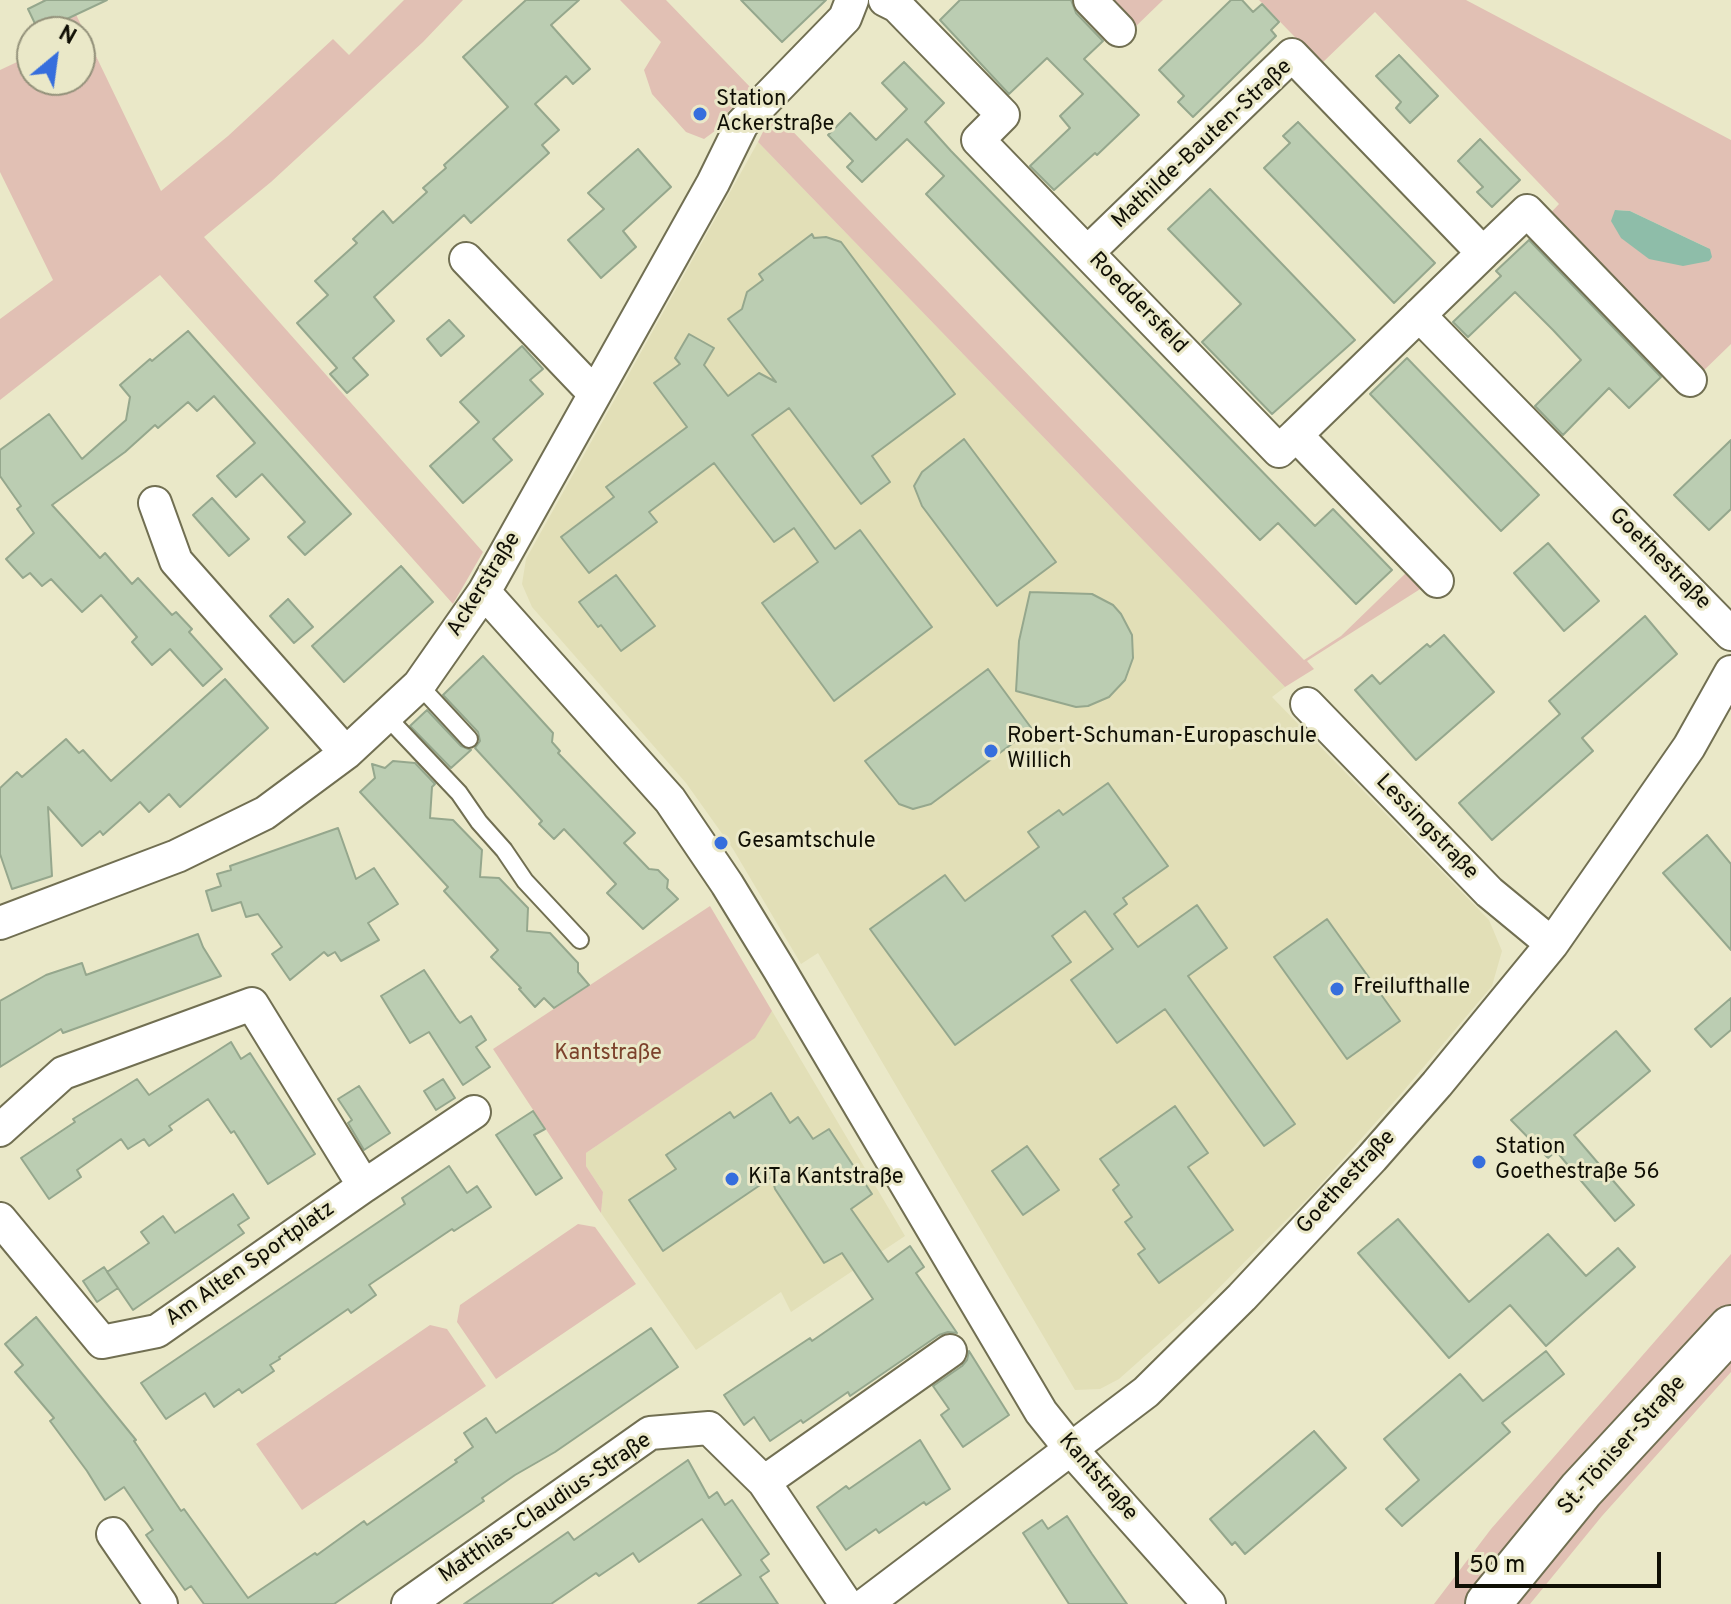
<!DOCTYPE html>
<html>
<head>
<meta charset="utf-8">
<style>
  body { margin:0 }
  #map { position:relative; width:1731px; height:1604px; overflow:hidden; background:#eae8c8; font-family:Overpass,sans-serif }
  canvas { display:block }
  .north { position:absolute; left:16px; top:16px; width:80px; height:80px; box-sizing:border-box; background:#eae8c8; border:2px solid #93917a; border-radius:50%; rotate:29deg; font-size:22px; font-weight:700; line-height:32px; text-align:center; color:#100f05 }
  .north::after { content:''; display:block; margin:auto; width:28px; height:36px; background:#366edd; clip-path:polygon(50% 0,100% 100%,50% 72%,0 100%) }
  .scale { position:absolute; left:1455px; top:1552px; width:206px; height:36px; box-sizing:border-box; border:4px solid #100f05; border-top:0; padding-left:10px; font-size:24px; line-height:28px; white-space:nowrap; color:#100f05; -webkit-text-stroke:6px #eae8c8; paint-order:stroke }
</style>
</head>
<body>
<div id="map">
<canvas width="1731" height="1604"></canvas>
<div class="north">N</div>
<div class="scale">50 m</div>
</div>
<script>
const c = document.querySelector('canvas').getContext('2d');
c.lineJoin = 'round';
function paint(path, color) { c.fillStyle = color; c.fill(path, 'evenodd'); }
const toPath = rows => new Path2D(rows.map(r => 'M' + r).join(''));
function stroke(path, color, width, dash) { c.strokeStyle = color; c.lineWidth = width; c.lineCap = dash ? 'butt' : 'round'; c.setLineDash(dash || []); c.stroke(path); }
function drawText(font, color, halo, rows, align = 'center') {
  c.font = font + ' Overpass,sans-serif'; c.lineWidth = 6; c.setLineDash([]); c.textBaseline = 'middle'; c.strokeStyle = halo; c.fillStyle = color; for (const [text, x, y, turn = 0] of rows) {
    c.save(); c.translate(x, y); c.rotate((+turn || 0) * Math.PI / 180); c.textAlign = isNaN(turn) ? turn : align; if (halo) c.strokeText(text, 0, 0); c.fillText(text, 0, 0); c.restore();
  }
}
const built = toPath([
  [758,142,1285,687,1272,697,1489,920,1502,951,1492,986,1400,1095,1313,1193,1201,1306,1119,1379,1100,1389,1075,1390,818,953,801,964,733,849,686,783,532,607,522,584,526,559],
  [772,1011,905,1236,791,1312,781,1292,696,1350,601,1213,603,1192,586,1166,586,1153,754,1038]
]);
const green = toPath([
  [42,0,69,0,161,191,228,136,333,39,349,55,404,0,463,0,423,42,271,182,204,237,483,552,453,604,160,275,0,400,0,319,53,280,0,172,0,70,32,55,32,80,80,80,80,32,58,32],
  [620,0,666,0,752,89,728,112,719,128,704,139,686,132,652,94,644,70,661,42],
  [1101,0,1163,0,1131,31],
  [1259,0,1466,0,1731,140,1731,344,1696,378,1544,220,1559,204,1375,12,1321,64],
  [1615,210,1630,211,1710,249],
  [773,111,1304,660,1341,636,1409,570,1425,586,1307,661,1314,669,1285,687,758,142],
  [710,906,772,1011,755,1038,586,1153,586,1166,603,1192,601,1213,493,1049],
  [578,1224,595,1227,636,1284,496,1379,457,1322,460,1305],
  [1731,1254,1731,1316,1476,1604,1434,1604,1491,1529],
  [430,1325,447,1329,486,1386,302,1510,256,1444],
  [1731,1360,1731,1372,1602,1516,1530,1604,1514,1604,1621,1474]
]);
const water = toPath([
  [1615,210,1630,211,1710,249,1712,257,1709,261,1683,266,1649,259,1621,238,1611,221]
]);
const building = toPath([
  [46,0,107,0,39,32,28,9,46,0],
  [526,0,579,0,551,25,590,69,573,84,566,76,535,104,559,130,542,145,549,153,471,223,464,215,374,297,394,321,353,358,368,375,347,393,330,374,337,368,297,323,328,295,315,281,357,243,353,239,383,211,393,223,427,192,423,188,446,168,444,165,508,107,463,57,526,0],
  [741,0,826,0,782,42,741,0],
  [960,0,1071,0,1076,13,1103,41,1084,59,1139,115,1097,155,1095,153,1054,190,1030,166,1070,128,1060,116,1083,94,1047,58,1009,94,940,20,960,0],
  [1231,0,1242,0,1253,12,1262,4,1279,22,1271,30,1276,36,1193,117,1178,102,1184,96,1159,70,1231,0],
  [1399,55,1438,96,1410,123,1396,108,1401,102,1376,76,1399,55],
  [904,62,944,103,925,122,951,151,1315,526,1333,509,1392,570,1356,604,1278,523,1260,540,1142,418,926,194,944,176,907,139,862,182,847,167,853,161,828,135,850,113,876,140,907,109,882,83,904,62],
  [1298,122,1435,263,1394,303,1264,168,1290,143,1283,136,1298,122],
  [1480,139,1520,180,1492,207,1477,192,1483,187,1458,161,1480,139],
  [638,149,671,187,623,231,636,247,601,278,568,240,604,209,588,193,638,149],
  [1210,189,1355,340,1272,414,1202,342,1241,304,1168,229,1210,189],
  [812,234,814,238,826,237,841,242,955,394,872,456,890,482,861,504,789,408,752,435,835,549,860,530,932,627,834,701,762,603,818,562,794,528,774,542,714,463,649,512,657,522,589,573,561,537,614,497,606,487,687,427,654,383,680,364,675,358,689,334,714,348,704,365,728,396,759,373,776,382,728,319,742,309,747,292,763,280,759,274,812,234],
  [1529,240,1661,377,1629,408,1609,388,1563,435,1535,406,1581,360,1553,330,1515,292,1468,337,1453,322,1501,276,1496,271,1529,240],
  [449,320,464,336,441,356,427,339,449,320],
  [188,331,351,514,305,555,288,537,305,522,262,474,236,497,217,476,255,443,214,396,197,411,188,402,158,428,155,425,125,452,52,505,100,558,105,553,132,584,138,578,172,615,176,612,192,629,189,632,222,669,203,686,170,649,152,665,132,642,137,637,101,595,82,612,51,579,42,586,30,573,23,578,6,559,34,533,17,509,21,506,0,476,0,450,49,414,82,459,126,420,130,397,120,385,150,359,152,361,188,331],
  [522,346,543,369,530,380,543,394,493,439,512,460,463,503,430,466,479,422,460,402,522,346],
  [1407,358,1539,495,1501,531,1370,394,1407,358],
  [964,439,1056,562,997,606,922,506,914,486,922,472,964,439],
  [1731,440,1731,509,1709,530,1674,495,1731,440],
  [212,498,249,539,229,556,193,515,212,498],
  [1548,543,1599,601,1564,631,1514,573,1548,543],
  [401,566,433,602,344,682,312,646,401,566],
  [616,575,655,626,621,651,601,625,598,627,579,602,616,575],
  [1030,592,1092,594,1113,605,1121,614,1132,635,1133,658,1125,680,1109,697,1088,706,1076,707,1016,691,1019,641,1030,592],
  [288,599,313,627,294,643,270,616,288,599],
  [1645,616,1677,654,1582,738,1593,751,1492,840,1459,803,1560,714,1549,701,1645,616],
  [1444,635,1494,692,1416,760,1355,690,1372,675,1380,684,1427,644,1430,647,1444,635],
  [483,656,553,733,552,742,560,751,558,753,635,833,624,843,649,869,658,870,668,880,667,888,678,899,643,929,607,893,616,884,564,829,554,839,539,824,542,821,475,748,480,741,478,732,443,695,483,656],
  [988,669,1032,729,931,804,913,809,899,804,865,761,988,669],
  [225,679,268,728,180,807,169,794,149,812,140,802,103,835,100,831,82,846,48,807,52,876,12,889,0,854,0,788,17,772,22,777,66,739,79,753,83,750,111,781,225,679],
  [427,710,461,746,471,750,451,768,410,726,427,710],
  [393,761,415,763,435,784,432,787,430,818,453,820,482,850,480,877,499,878,528,908,527,931,550,933,578,963,578,972,589,985,554,1008,544,998,535,1007,519,989,521,988,491,957,498,950,444,891,448,887,360,792,375,778,372,764,385,768,393,761],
  [1108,783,1168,866,1123,898,1127,904,1114,914,1138,947,1197,905,1227,948,1188,976,1295,1124,1264,1146,1165,1009,1117,1043,1071,980,1113,949,1085,911,1052,936,1071,962,955,1045,870,929,945,875,965,901,1039,847,1028,832,1059,810,1063,815,1108,783],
  [338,828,356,879,374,868,398,904,368,923,379,940,341,961,335,952,328,956,324,952,290,980,272,954,282,947,258,914,246,917,241,902,212,911,206,891,221,886,217,874,231,870,230,866,338,828],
  [1707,835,1731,864,1731,950,1663,873,1707,835],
  [1327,919,1400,1021,1347,1059,1274,957,1327,919],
  [198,934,203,947,221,976,63,1033,61,1029,0,1067,0,1001,46,975,82,963,86,975,198,934],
  [424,970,456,1018,460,1023,471,1016,486,1040,476,1047,490,1067,463,1085,429,1032,410,1043,381,996,424,970],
  [1731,998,1731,1030,1711,1047,1695,1029,1731,998],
  [1616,1031,1650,1071,1574,1135,1634,1205,1615,1221,1556,1151,1548,1158,1511,1120,1616,1031],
  [231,1042,241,1059,250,1053,315,1154,268,1184,234,1131,231,1133,208,1099,169,1126,172,1130,149,1146,144,1139,128,1149,121,1139,77,1170,81,1177,49,1199,21,1158,75,1122,73,1119,137,1079,149,1095,231,1042],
  [443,1079,455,1098,436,1110,424,1091,443,1079],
  [359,1086,390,1133,364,1150,348,1123,352,1120,338,1099,359,1086],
  [771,1093,790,1123,798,1117,813,1139,829,1129,872,1194,851,1209,888,1262,910,1246,924,1267,916,1273,957,1333,948,1332,939,1335,850,1396,848,1392,803,1423,801,1420,770,1441,754,1417,744,1425,724,1395,810,1338,812,1341,873,1299,842,1253,824,1263,775,1189,772,1177,663,1251,629,1200,676,1169,666,1155,730,1112,734,1118,771,1093],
  [1175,1106,1208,1153,1188,1167,1233,1230,1159,1283,1138,1254,1145,1249,1125,1222,1132,1217,1113,1190,1119,1185,1100,1159,1175,1106],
  [533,1111,545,1129,534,1135,562,1178,536,1195,496,1135,533,1111],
  [1027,1146,1059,1190,1023,1215,992,1171,1027,1146],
  [449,1166,467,1193,477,1186,491,1207,454,1231,452,1229,369,1285,376,1295,351,1313,348,1309,279,1357,280,1359,270,1365,274,1371,242,1393,239,1389,214,1407,205,1393,166,1419,141,1383,405,1204,402,1198,449,1166],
  [233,1194,249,1218,238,1225,244,1233,133,1310,107,1272,149,1243,141,1232,163,1216,175,1233,233,1194],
  [1398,1219,1469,1302,1548,1234,1586,1276,1618,1248,1635,1267,1546,1346,1510,1305,1449,1358,1358,1253,1398,1219],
  [104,1267,118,1288,97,1302,83,1281,104,1267],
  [36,1317,136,1440,134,1441,181,1511,184,1509,248,1598,315,1553,317,1555,364,1521,367,1525,457,1462,455,1460,473,1447,464,1433,486,1418,496,1433,651,1328,678,1367,555,1452,515,1475,482,1498,484,1501,334,1604,204,1604,191,1586,185,1590,146,1535,153,1530,124,1487,105,1500,87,1471,50,1421,54,1418,15,1372,23,1365,5,1344,36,1317],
  [969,1351,1009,1415,963,1447,941,1415,949,1409,933,1386,962,1366,967,1360,969,1351],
  [1546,1351,1564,1374,1502,1423,1510,1432,1402,1526,1386,1509,1419,1480,1384,1439,1460,1374,1483,1401,1546,1351],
  [1314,1431,1346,1468,1245,1554,1235,1542,1232,1545,1210,1519,1314,1431],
  [920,1440,950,1489,926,1505,924,1502,879,1533,876,1529,846,1550,817,1507,846,1486,849,1489,920,1440],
  [688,1460,709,1498,717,1492,725,1505,732,1500,769,1554,761,1560,769,1571,760,1577,778,1604,698,1604,741,1575,702,1519,639,1562,633,1553,599,1576,596,1573,551,1604,464,1604,568,1532,574,1540,688,1460],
  [1067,1516,1092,1554,1127,1604,1069,1604,1023,1533,1042,1520,1048,1529,1067,1516]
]);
const service = toPath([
  [419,685,469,739],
  [387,717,459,793,479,822,504,850,525,881,580,940]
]);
const minor = toPath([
  [885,0,897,6,1003,115,978,140,1279,451,1296,435,1437,581],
  [1090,0,1119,30],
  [1088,252,1292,55,1483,253,1296,435],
  [1483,253,1527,211,1690,380],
  [466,259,594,393],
  [1419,315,1731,634],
  [155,503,176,561,346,753],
  [484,592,670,800,727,884,779,969,1041,1412,1069,1447,1209,1604],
  [1307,704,1489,892,1552,944],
  [0,923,177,856,265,813,346,753,419,685,484,592,713,183,742,124,845,18,852,0],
  [0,1130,63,1073,252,1004,364,1186,157,1331,102,1342,0,1219],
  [364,1186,474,1112],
  [764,1482,950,1351],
  [113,1534,161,1604],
  [408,1604,650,1433,709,1428,764,1482,846,1604],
  [866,1604,1146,1392,1242,1297,1372,1158,1437,1084,1552,944,1689,747,1731,672]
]);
const secondary = toPath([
  [1488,1604,1581,1490,1731,1328]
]);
const markers = [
  [700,114,8,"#366edd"],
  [991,751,8,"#366edd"],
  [721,843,8,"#366edd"],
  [1337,989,8,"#366edd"],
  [1479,1162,8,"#366edd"],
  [732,1179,8,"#366edd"]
];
const poiNames = [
  ["Station",716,101],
  ["Ackerstraße",716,126],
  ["Robert-Schuman-Europaschule",1007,738],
  ["Willich",1007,763],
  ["Gesamtschule",737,843],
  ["Freilufthalle",1353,989],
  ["Station",1495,1149],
  ["Goethestraße 56",1495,1174],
  ["KiTa Kantstraße",748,1179]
];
const streetNames = [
  ["Mathilde-Bauten-Straße",1203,145,-43],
  ["Roeddersfeld",1137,304,46],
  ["Goethestraße",1659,560,45],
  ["Ackerstraße",485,585,-58],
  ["Lessingstraße",1426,828,46],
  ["Goethestraße",1347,1183,-47],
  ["Am Alten Sportplatz",251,1265,-35],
  ["St.-Töniser-Straße",1623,1446,-48],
  ["Kantstraße",1097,1478,49],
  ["Matthias-Claudius-Straße",546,1509,-34]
];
const parkNames = [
  ["Kantstraße",608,1055]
];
paint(built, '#e2dfb7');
paint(green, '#e1c0b4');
paint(water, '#8ebda9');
paint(building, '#bbcdb2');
stroke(building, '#95a78d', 2);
stroke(service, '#716f52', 20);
stroke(minor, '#716f52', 36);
stroke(secondary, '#716f52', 48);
stroke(service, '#fff', 16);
stroke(minor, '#fff', 32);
stroke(secondary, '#fff', 44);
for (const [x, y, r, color] of markers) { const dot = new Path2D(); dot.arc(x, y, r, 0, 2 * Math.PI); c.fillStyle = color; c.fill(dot); stroke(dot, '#eae8c8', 3); }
drawText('22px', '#100f05', '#eae8c8', poiNames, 'left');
drawText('22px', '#100f05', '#eae8c8', streetNames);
drawText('22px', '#7c422c', '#eae8c8', parkNames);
</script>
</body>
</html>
